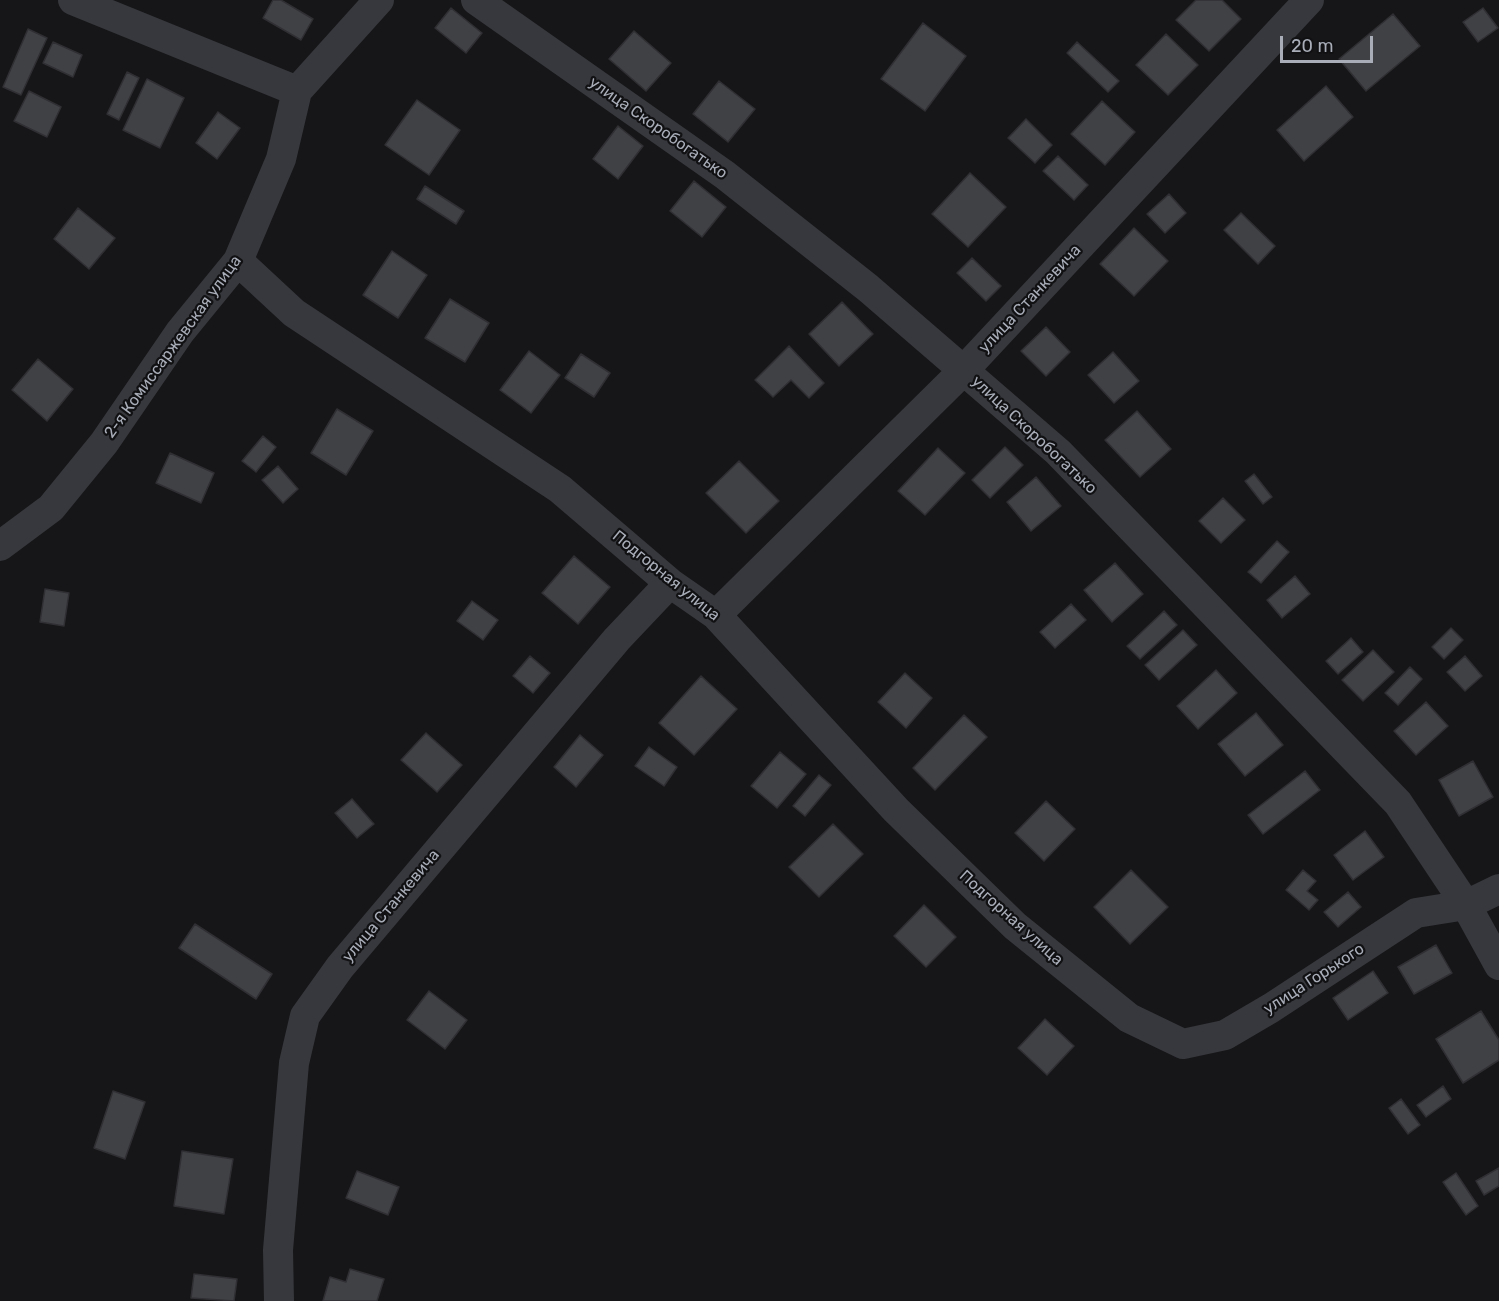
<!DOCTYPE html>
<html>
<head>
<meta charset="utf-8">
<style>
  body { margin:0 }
  #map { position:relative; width:1499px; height:1301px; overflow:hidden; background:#161618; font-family:Rubik,sans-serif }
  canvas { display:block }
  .scale { position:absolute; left:1280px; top:36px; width:93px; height:27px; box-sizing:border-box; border:3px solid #a8adb8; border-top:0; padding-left:8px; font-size:18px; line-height:21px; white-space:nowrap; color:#a8adb8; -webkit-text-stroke:4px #111113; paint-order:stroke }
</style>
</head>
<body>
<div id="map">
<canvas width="1499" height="1301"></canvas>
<div class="scale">20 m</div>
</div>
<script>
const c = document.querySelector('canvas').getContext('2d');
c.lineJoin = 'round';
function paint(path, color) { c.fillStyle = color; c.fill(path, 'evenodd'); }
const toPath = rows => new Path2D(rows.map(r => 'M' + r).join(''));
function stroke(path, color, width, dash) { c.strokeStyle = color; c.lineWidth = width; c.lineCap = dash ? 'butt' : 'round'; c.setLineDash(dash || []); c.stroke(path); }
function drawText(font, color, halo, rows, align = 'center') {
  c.font = font + ' Rubik,sans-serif'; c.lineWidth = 4.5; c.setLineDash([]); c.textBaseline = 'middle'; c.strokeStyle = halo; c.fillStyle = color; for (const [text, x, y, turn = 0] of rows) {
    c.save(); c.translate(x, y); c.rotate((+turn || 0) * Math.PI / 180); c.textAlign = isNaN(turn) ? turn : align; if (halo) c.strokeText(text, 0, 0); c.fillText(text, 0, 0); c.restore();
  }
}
const building = toPath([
  [273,0,281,0,313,19,301,40,263,18,273,0],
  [1196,0,1222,0,1241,19,1209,51,1176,20,1196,0],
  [451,8,482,33,466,53,435,28,451,8],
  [1483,8,1498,28,1478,42,1463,22,1483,8],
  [1393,14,1420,46,1366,91,1339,59,1393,14],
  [923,23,966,56,925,111,881,79,923,23],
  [28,29,47,38,21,95,3,87,28,29],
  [634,31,671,63,646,91,609,59,634,31],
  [1166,34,1198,65,1168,95,1136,65,1166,34],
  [53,42,82,55,73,77,43,63,53,42],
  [1077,42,1119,81,1108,92,1067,53,1077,42],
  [127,72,139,78,119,120,107,114,127,72],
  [147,79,184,98,160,148,123,130,147,79],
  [719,81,755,109,728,142,693,114,719,81],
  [1326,86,1353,117,1304,161,1277,130,1326,86],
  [29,91,61,107,47,137,14,121,29,91],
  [417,100,460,130,429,175,385,145,417,100],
  [1102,101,1135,132,1105,165,1071,134,1102,101],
  [218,112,240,128,217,159,196,143,218,112],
  [1026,119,1052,145,1035,163,1008,138,1026,119],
  [618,126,643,146,618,179,593,159,618,126],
  [1058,156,1088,185,1074,200,1043,171,1058,156],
  [970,173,1006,207,968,247,932,214,970,173],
  [694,181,726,207,702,237,670,211,694,181],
  [425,186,464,211,456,224,417,199,425,186],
  [1169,194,1186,213,1165,233,1147,214,1169,194],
  [78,208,115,238,89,269,54,239,78,208],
  [1241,213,1275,246,1258,264,1224,230,1241,213],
  [1134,228,1168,261,1134,296,1100,264,1134,228],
  [392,251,427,275,398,318,363,295,392,251],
  [972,258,1001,286,986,301,957,273,972,258],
  [450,299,489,323,465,362,425,338,450,299],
  [842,302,873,334,839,366,809,334,842,302],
  [1046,327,1070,352,1046,376,1021,351,1046,327],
  [789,346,824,383,809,398,791,380,773,397,755,380,789,346],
  [529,351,560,375,531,413,500,390,529,351],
  [1113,352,1139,381,1114,403,1088,375,1113,352],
  [581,354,610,373,594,397,565,378,581,354],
  [38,359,73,389,47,421,12,390,38,359],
  [337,409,373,431,346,475,311,453,337,409],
  [1137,411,1171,449,1140,477,1105,440,1137,411],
  [263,436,276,447,256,472,242,461,263,436],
  [1005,447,1023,465,990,498,972,480,1005,447],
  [938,448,965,473,925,515,898,491,938,448],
  [170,453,214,473,201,503,156,483,170,453],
  [739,461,779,501,746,533,706,493,739,461],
  [278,466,298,489,283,503,262,480,278,466],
  [1254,474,1272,497,1263,504,1245,481,1254,474],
  [1036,477,1061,506,1031,531,1007,502,1036,477],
  [1223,498,1245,520,1221,543,1199,521,1223,498],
  [1277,541,1289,552,1261,583,1248,572,1277,541],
  [574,556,610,587,578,624,542,593,574,556],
  [1115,563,1143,594,1112,622,1084,590,1115,563],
  [1295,576,1310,594,1282,618,1267,600,1295,576],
  [45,589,69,593,64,626,40,622,45,589],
  [472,601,498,620,483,640,457,621,472,601],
  [1071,604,1086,620,1055,648,1040,632,1071,604],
  [1164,611,1177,625,1140,659,1127,646,1164,611],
  [1451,628,1463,640,1444,659,1432,647,1451,628],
  [1183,630,1197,645,1159,680,1145,665,1183,630],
  [1351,638,1363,652,1338,674,1326,661,1351,638],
  [1373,650,1394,672,1363,701,1342,680,1373,650],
  [530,656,550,673,533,693,513,676,530,656],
  [1465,656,1482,676,1465,691,1447,672,1465,656],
  [1410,667,1422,679,1398,705,1385,693,1410,667],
  [1216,670,1237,693,1198,729,1177,706,1216,670],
  [905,673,932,698,906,728,878,702,905,673],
  [701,676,737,709,694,755,659,723,701,676],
  [1426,702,1448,726,1416,755,1394,731,1426,702],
  [1256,713,1283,745,1245,776,1218,744,1256,713],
  [964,715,987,737,935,790,913,768,964,715],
  [426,733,462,765,437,792,401,760,426,733],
  [580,735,603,755,576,787,554,767,580,735],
  [649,747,677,767,664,786,635,766,649,747],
  [780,752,806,774,777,808,751,786,780,752],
  [1473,761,1493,797,1459,816,1439,780,1473,761],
  [1305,771,1320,790,1263,834,1248,815,1305,771],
  [819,775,831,785,805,816,793,806,819,775],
  [352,799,374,824,357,838,335,813,352,799],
  [1046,801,1075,829,1044,861,1015,833,1046,801],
  [833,824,863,854,819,897,789,867,833,824],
  [1365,831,1384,857,1353,880,1334,855,1365,831],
  [1131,870,1168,907,1130,944,1094,907,1131,870],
  [1303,870,1316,881,1307,891,1318,900,1309,910,1286,890,1303,870],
  [1348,892,1361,907,1338,927,1324,912,1348,892],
  [924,905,956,937,926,967,894,936,924,905],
  [195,924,272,974,256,999,179,948,195,924],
  [1436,945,1452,973,1414,994,1398,967,1436,945],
  [1373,971,1388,993,1348,1020,1333,998,1373,971],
  [429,991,467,1020,445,1049,407,1020,429,991],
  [1481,1011,1499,1040,1499,1060,1463,1083,1436,1039,1481,1011],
  [1045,1019,1074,1046,1047,1075,1018,1048,1045,1019],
  [1443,1086,1451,1099,1426,1117,1417,1105,1443,1086],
  [113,1091,145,1102,125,1159,94,1148,113,1091],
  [1401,1099,1420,1125,1408,1134,1389,1108,1401,1099],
  [182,1151,233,1159,224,1214,174,1206,182,1151],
  [1499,1168,1499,1186,1484,1195,1476,1181,1499,1168],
  [357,1171,399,1187,388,1215,346,1198,357,1171],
  [1456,1173,1478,1206,1466,1215,1443,1182,1456,1173],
  [350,1269,384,1279,377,1301,323,1301,330,1277,346,1282,350,1269],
  [194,1274,237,1279,234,1301,191,1298,194,1274]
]);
const minor = toPath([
  [73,0,297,91],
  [476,0,725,175,868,288,1058,452,1398,803,1466,905,1499,965],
  [238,261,294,313,560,489,670,583,716,615,896,810,1015,926,1129,1018,1183,1044,1225,1035,1271,1008,1416,913,1466,905,1499,889],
  [0,546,51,508,104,443,180,332,238,261,281,159,297,91,379,0],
  [716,615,964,370,1309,0],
  [279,1301,278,1250,294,1063,305,1016,340,967,617,639,670,583]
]);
const streetNames = [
  ["улица Скоробогатько",658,128,35],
  ["улица Станкевича",1030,299,-47],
  ["2-я Комиссаржевская улица",173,347,-54],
  ["улица Скоробогатько",1034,435,43],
  ["Подгорная улица",666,576,39],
  ["улица Станкевича",391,906,-50],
  ["Подгорная улица",1011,918,42],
  ["улица Горького",1314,979,-33]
];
paint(building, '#404145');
stroke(building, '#303034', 1.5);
stroke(minor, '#37383d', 30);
drawText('16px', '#a8adb8', '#111113', streetNames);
</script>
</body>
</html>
